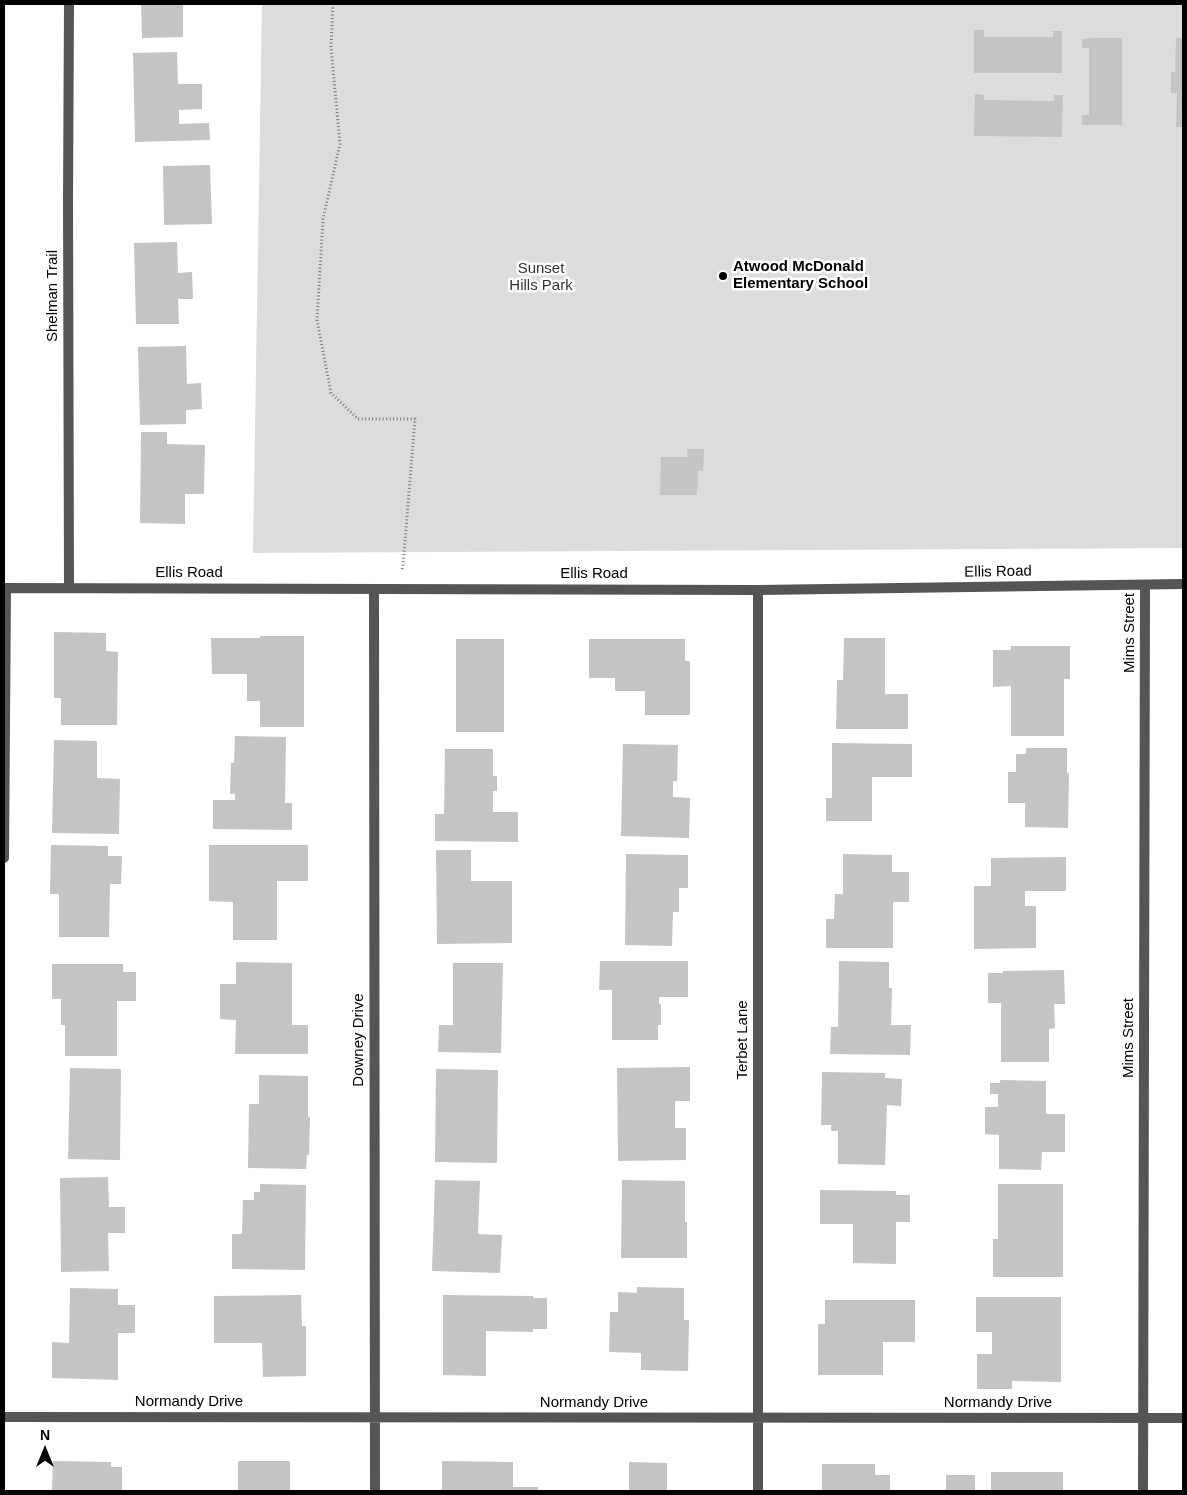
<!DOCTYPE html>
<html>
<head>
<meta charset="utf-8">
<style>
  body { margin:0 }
  #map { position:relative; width:1187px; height:1495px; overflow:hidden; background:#fff; font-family:Arial,sans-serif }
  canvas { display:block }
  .frame { position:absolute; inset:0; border:5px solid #000; pointer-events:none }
  .north { position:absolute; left:20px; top:1425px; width:50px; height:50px; -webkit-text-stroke:4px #fff; paint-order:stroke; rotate:0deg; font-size:14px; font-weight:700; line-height:20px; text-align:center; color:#000 }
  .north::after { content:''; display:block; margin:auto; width:18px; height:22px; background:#000; clip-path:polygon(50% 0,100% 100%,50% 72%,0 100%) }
</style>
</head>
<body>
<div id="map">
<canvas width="1187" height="1495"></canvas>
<div class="frame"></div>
<div class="north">N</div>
</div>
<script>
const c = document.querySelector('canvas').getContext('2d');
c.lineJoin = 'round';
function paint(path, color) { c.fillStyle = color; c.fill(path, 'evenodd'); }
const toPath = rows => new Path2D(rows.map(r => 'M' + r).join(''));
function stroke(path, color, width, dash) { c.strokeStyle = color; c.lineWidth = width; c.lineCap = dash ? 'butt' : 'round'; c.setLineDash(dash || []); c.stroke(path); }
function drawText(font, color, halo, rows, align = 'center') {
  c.font = font + ' Arial,sans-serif'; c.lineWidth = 5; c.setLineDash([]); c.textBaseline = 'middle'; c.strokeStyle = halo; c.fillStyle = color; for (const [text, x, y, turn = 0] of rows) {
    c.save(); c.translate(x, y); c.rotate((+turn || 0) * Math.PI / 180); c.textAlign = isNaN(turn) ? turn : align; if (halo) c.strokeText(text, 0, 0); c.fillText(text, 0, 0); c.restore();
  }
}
const green = toPath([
  [262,4,1183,4,1183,548,253,553]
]);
const building = toPath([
  [141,4,183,4,183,37,142,38],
  [974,30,984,30,984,37,1053,37,1053,31,1062,31,1062,73,974,73],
  [1090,38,1122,38,1122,125,1082,125,1082,115,1089,115,1089,48,1082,48,1082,39],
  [1176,38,1183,38,1183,127,1176,127,1177,93,1171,93,1171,72,1175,72],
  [177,52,178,84,202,84,202,109,179,110,179,124,209,123,210,140,135,142,133,53],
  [975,94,984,95,984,100,1054,101,1054,95,1063,95,1062,137,974,136],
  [210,165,212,224,164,225,163,166],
  [177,242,178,273,192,272,193,299,178,299,179,324,136,324,134,243],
  [186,346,187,384,201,383,202,409,186,410,186,424,140,425,138,347],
  [141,432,167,432,167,444,205,445,204,494,185,494,185,524,140,523],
  [687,449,704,449,703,471,698,471,697,495,660,495,661,457,687,457],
  [54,632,106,633,106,651,118,652,117,725,61,725,61,698,54,698],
  [260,636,304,636,304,727,260,727,260,701,247,701,247,674,212,674,211,638,260,638],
  [844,638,885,638,885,694,908,694,908,729,836,729,837,680,843,680],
  [456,639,504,639,504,732,456,732],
  [589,639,685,639,685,661,690,661,690,715,645,715,645,691,615,691,615,678,589,678],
  [1011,646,1070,646,1070,679,1064,679,1064,736,1011,736,1011,686,993,687,993,650,1011,650],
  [235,736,286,737,285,803,292,803,292,830,213,829,213,800,235,800,235,794,230,794,231,763,234,763],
  [54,740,97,741,97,778,120,779,119,834,52,833],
  [832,743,912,744,912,777,872,777,872,821,826,821,826,798,832,798],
  [623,744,678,745,677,781,673,781,673,797,690,798,689,838,621,836],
  [1026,748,1067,748,1067,773,1069,773,1068,828,1025,827,1025,803,1008,803,1008,772,1016,772,1016,754,1026,754],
  [445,749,493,749,493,776,497,776,497,791,493,791,493,812,518,812,518,842,435,841,435,814,444,814],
  [51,845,108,846,108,856,122,856,121,884,110,884,109,937,59,937,59,894,50,894],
  [209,845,308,845,308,881,277,881,277,940,233,940,233,902,209,901],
  [436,850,471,850,471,881,512,881,512,943,437,944],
  [626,854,688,855,688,888,679,888,679,912,673,912,672,946,625,945],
  [843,854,892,855,892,872,909,872,909,902,893,902,893,948,826,948,826,919,834,919,835,894,843,894],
  [1066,857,1066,891,1025,891,1025,906,1036,906,1036,948,974,949,974,886,991,886,991,858],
  [600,961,688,961,688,997,659,997,659,1004,661,1004,661,1025,658,1025,658,1040,612,1040,612,990,599,990],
  [839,961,889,962,889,988,892,988,891,1025,911,1025,910,1055,830,1054,831,1027,838,1027],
  [236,962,292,963,292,1025,308,1025,308,1054,235,1054,236,1020,220,1019,220,984,236,984],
  [453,963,503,963,501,1053,438,1052,439,1025,453,1025],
  [52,964,123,964,123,972,136,972,136,1001,117,1001,117,1056,65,1056,65,1025,61,1025,61,999,52,999],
  [1064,970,1065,1004,1054,1004,1055,1028,1049,1029,1049,1062,1001,1062,1001,1003,988,1003,988,973,1003,973,1003,971],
  [690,1067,690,1101,675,1101,675,1128,686,1128,686,1160,618,1161,617,1068],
  [70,1068,121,1069,120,1160,68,1159],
  [436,1069,498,1070,497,1163,435,1162],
  [822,1072,885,1073,885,1078,902,1079,901,1106,887,1105,885,1165,838,1164,838,1131,831,1131,831,1125,821,1125],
  [259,1075,308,1076,308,1117,310,1117,309,1155,307,1155,306,1169,248,1168,249,1104,259,1104],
  [1000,1080,1046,1081,1046,1114,1065,1114,1065,1152,1042,1152,1041,1170,999,1169,999,1135,985,1134,985,1107,998,1107,998,1094,990,1094,990,1083,1000,1083],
  [108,1177,109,1207,125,1207,125,1233,108,1233,109,1271,61,1272,60,1178],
  [435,1180,480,1181,478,1234,502,1235,500,1273,432,1271],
  [622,1180,685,1181,685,1222,687,1222,687,1258,621,1258],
  [260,1184,306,1185,305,1270,232,1269,232,1234,242,1234,243,1200,254,1200,254,1192,260,1192],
  [998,1184,1063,1184,1063,1277,993,1277,993,1239,998,1239],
  [820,1190,896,1191,896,1195,910,1195,910,1222,896,1222,896,1264,853,1263,853,1224,820,1224],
  [637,1287,684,1288,684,1320,689,1320,688,1371,641,1370,641,1353,609,1352,610,1312,618,1312,618,1292,637,1293],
  [70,1288,118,1289,118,1305,135,1305,135,1333,118,1333,118,1380,52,1378,52,1342,69,1343],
  [301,1295,302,1326,306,1326,306,1376,263,1377,262,1343,214,1343,214,1296],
  [443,1295,533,1296,533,1298,547,1298,547,1329,533,1329,533,1332,486,1331,486,1376,443,1375],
  [976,1297,1061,1297,1061,1382,1012,1381,1012,1389,977,1389,977,1354,992,1354,992,1332,976,1332],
  [825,1300,915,1300,915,1342,883,1342,883,1375,818,1375,818,1324,825,1324],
  [53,1461,111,1462,111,1467,122,1467,122,1491,52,1491],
  [238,1461,290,1461,290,1491,238,1491],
  [442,1461,513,1462,513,1487,538,1487,538,1491,442,1491],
  [629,1462,667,1463,667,1491,629,1491],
  [822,1464,875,1464,875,1475,890,1475,890,1491,822,1491],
  [991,1472,1063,1472,1063,1491,991,1491],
  [946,1475,975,1475,975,1491,946,1491]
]);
const path = toPath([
  [333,4,331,47,340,144,323,219,317,320,331,393,358,419,415,419,403,566,402,570]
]);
const street = toPath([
  [69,4,68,200,69,588],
  [4,588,758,590,1183,584],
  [374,589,375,1491],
  [4,858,6,588],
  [4,1417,1183,1418],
  [758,1491,758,590],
  [1143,1491,1145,585]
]);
const markers = [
  [723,276,5,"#000"]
];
const poiNames = [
  ["Atwood McDonald",733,267],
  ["Elementary School",733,284]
];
const parkNames = [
  ["Sunset",541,269],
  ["Hills Park",541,286]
];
const streetNames = [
  ["Shelman Trail",53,296,-90],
  ["Ellis Road",998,572,-1],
  ["Ellis Road",189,573],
  ["Ellis Road",594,574],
  ["Mims Street",1130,633,-90],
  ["Mims Street",1129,1038,-90],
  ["Downey Drive",359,1040,-90],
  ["Terbet Lane",743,1040,-90],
  ["Normandy Drive",189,1402],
  ["Normandy Drive",594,1403],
  ["Normandy Drive",998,1403]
];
paint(green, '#dcdcdc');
paint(building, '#c4c4c4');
stroke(path, '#777', 3, [1, 2.5]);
stroke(street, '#555', 10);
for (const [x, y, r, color] of markers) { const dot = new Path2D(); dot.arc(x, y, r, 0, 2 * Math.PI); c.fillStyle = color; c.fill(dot); stroke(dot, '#fff', 2); }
drawText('bold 15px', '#000', '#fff', poiNames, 'left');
drawText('15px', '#333', '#fff', parkNames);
drawText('15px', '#000', '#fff', streetNames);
</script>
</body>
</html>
